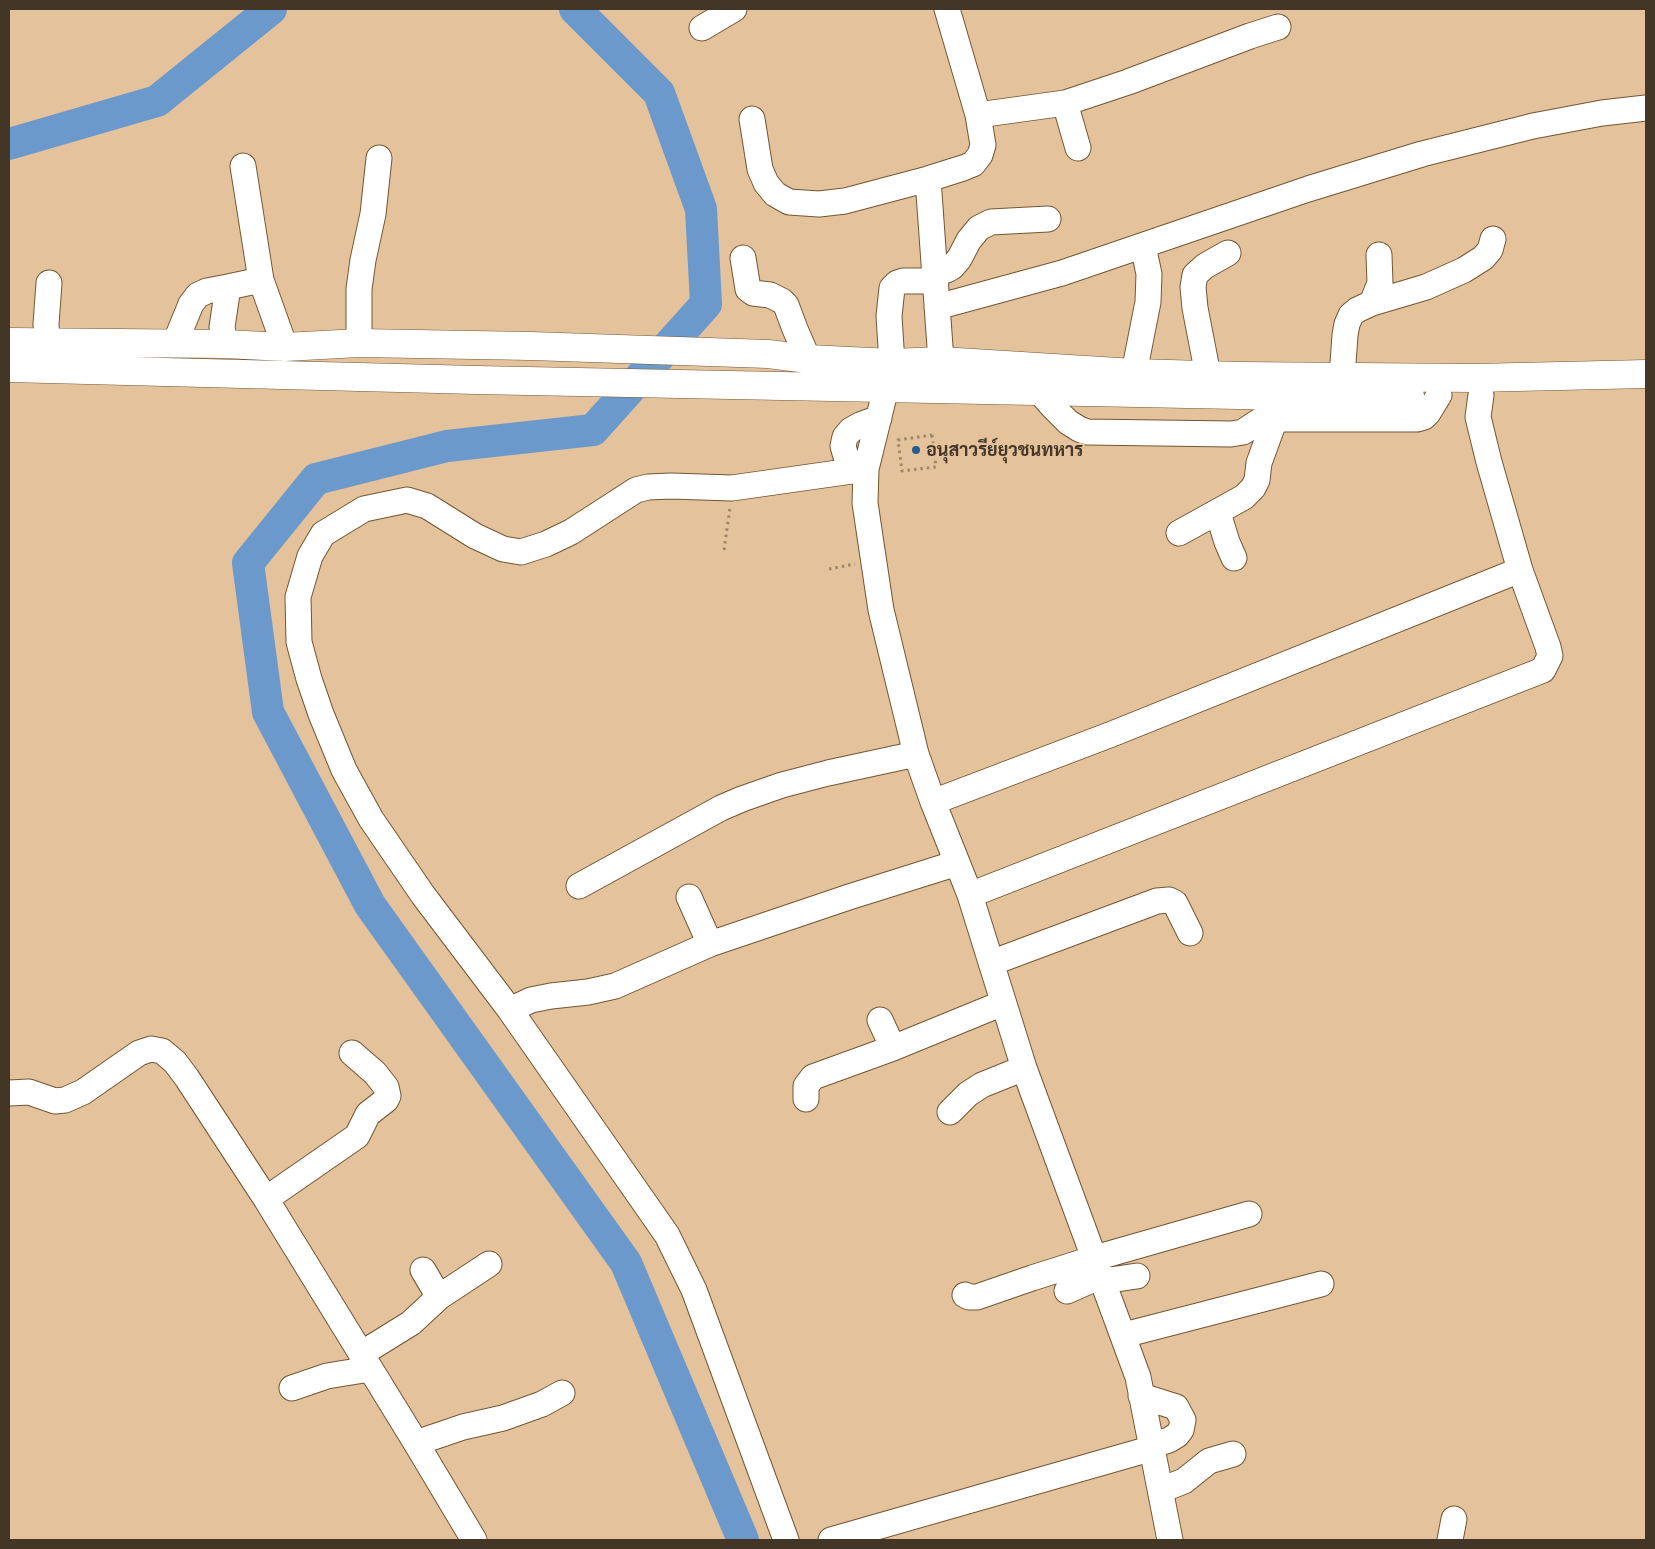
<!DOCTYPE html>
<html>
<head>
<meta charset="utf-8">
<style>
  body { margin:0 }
  #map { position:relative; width:1655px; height:1549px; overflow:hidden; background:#e3c29c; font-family:Ubuntu,sans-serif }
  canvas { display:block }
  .frame { position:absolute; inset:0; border:10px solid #433627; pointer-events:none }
</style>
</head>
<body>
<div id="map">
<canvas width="1655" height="1549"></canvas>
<div class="frame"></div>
</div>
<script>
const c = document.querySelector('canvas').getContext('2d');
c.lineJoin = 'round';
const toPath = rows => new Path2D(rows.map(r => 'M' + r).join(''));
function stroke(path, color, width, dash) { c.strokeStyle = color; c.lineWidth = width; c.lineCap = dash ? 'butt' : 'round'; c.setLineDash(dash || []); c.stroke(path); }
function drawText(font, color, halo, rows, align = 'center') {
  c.font = font + ' Ubuntu,Sarabun,sans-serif'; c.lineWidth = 4.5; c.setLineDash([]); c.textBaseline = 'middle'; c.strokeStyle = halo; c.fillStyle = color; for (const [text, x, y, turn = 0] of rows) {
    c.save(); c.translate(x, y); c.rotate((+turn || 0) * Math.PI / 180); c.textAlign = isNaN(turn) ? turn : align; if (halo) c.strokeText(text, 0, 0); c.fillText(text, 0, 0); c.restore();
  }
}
const river = toPath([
  [575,9,659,93,701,209,706,304,593,430,447,446,316,479,248,563,268,712,370,905,626,1263,743,1540],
  [9,144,157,101,271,9]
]);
const path = toPath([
  [932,435,936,467,902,471,898,440,932,435],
  [933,450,1067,447],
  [724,550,730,508],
  [829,569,855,564]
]);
const minor = toPath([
  [702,28,734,9],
  [1065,103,1078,148],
  [978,115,1065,103,1128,82,1250,36,1278,27],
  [752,119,760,169,766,183,775,194,789,202,819,204,845,201,928,179,963,168,973,164,980,155,983,145,978,115,947,9],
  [243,166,261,280,285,347],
  [928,179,941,361],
  [743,258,748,289,753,293,770,295,782,301,786,305,795,329,808,359],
  [935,270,947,270,952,267,959,259,969,240,979,228,991,222,1048,219],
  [1372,303,1380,283,1379,255],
  [937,307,1062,273,1308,189,1422,154,1533,126,1602,113,1646,108],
  [47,342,46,324,49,283],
  [175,343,191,304,198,295,207,291,228,287],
  [359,343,359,289,363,260,373,214,379,158],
  [225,344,222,327,228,287,261,280],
  [892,363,889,316,892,288,897,283,903,281,936,281],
  [1134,373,1148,302,1149,274,1143,246],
  [1208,375,1195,308,1193,287,1195,275,1205,266,1228,253],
  [1342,377,1345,335,1347,324,1351,315,1357,310,1372,303,1426,287,1464,270,1483,258,1490,250,1493,239],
  [886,388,866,469,865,503,881,610,916,754,933,802,970,895,1024,1068,1138,1377,1170,1540],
  [1039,391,1053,407,1068,422,1079,429,1087,432,1231,434,1243,432,1261,420,1265,419,1417,419,1424,417,1428,413,1439,395],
  [850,471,843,446,845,437,851,430,860,425,879,418],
  [1218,513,1227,542,1234,558],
  [1179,533,1244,497,1253,488,1257,480,1259,463,1275,419],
  [933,802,1112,734,1520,570],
  [579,886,721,808,742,799,782,785,828,773,916,754],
  [970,895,1543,670,1550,656,1548,647,1520,570,1489,462,1478,417,1481,395],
  [689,897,710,944],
  [991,963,1157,901,1169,900,1175,903,1190,933],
  [510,1010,531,1000,551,996,588,992,615,986,710,944,849,897,957,863],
  [880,1020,893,1048],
  [9,1093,29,1092,55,1101,65,1100,83,1092,139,1053,151,1049,162,1051,175,1062,187,1078,266,1199,416,1443,474,1540],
  [806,1099,806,1086,813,1077,893,1048,1003,1003],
  [950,1112,968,1094,982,1085,1024,1068],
  [266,1199,357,1136,368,1114,386,1100,388,1096,386,1087,375,1073,352,1053],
  [423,1270,439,1297],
  [1103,1281,1137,1276],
  [1067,1291,1101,1276],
  [965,1295,969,1297,977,1297,1032,1278,1095,1258,1249,1214],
  [1124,1335,1321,1284],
  [361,1354,411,1323,439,1297,489,1264],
  [292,1388,327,1376,370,1369],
  [1141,1396,1176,1407,1183,1420,1181,1430,1177,1435,1169,1440,1152,1445],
  [416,1443,463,1427,503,1418,542,1404,562,1393],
  [1161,1490,1184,1481,1209,1461,1233,1454],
  [786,1540,694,1290,667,1235,510,1010,423,895,371,819,344,770,321,714,309,679,299,642,298,597,310,556,323,534,364,509,407,500,427,506,475,536,503,549,521,552,546,544,571,532,636,490,648,487,671,486,732,488,866,469],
  [831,1540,1153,1448],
  [1450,1540,1454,1519]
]);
const major = toPath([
  [9,342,225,344,285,347,359,343,531,346,768,354,808,359,892,363,941,361,1134,373,1239,376,1475,378,1646,374],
  [9,368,476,380,1340,397,1410,396]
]);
const markers = [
  [916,450,5,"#235b92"]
];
const poiNames = [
  ["อนุสาวรีย์ยุวชนทหาร",926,450]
];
stroke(river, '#6b99cc', 32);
stroke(minor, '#735632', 27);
stroke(major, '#735632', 29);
stroke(path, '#9f876a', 3, [2.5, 4]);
stroke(minor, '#fff', 25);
stroke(major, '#fff', 28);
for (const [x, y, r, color] of markers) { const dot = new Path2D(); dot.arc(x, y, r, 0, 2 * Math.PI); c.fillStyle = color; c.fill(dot); stroke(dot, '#e3c29c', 2); }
drawText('bold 18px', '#433627', '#e3c29c', poiNames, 'left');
</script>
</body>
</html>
